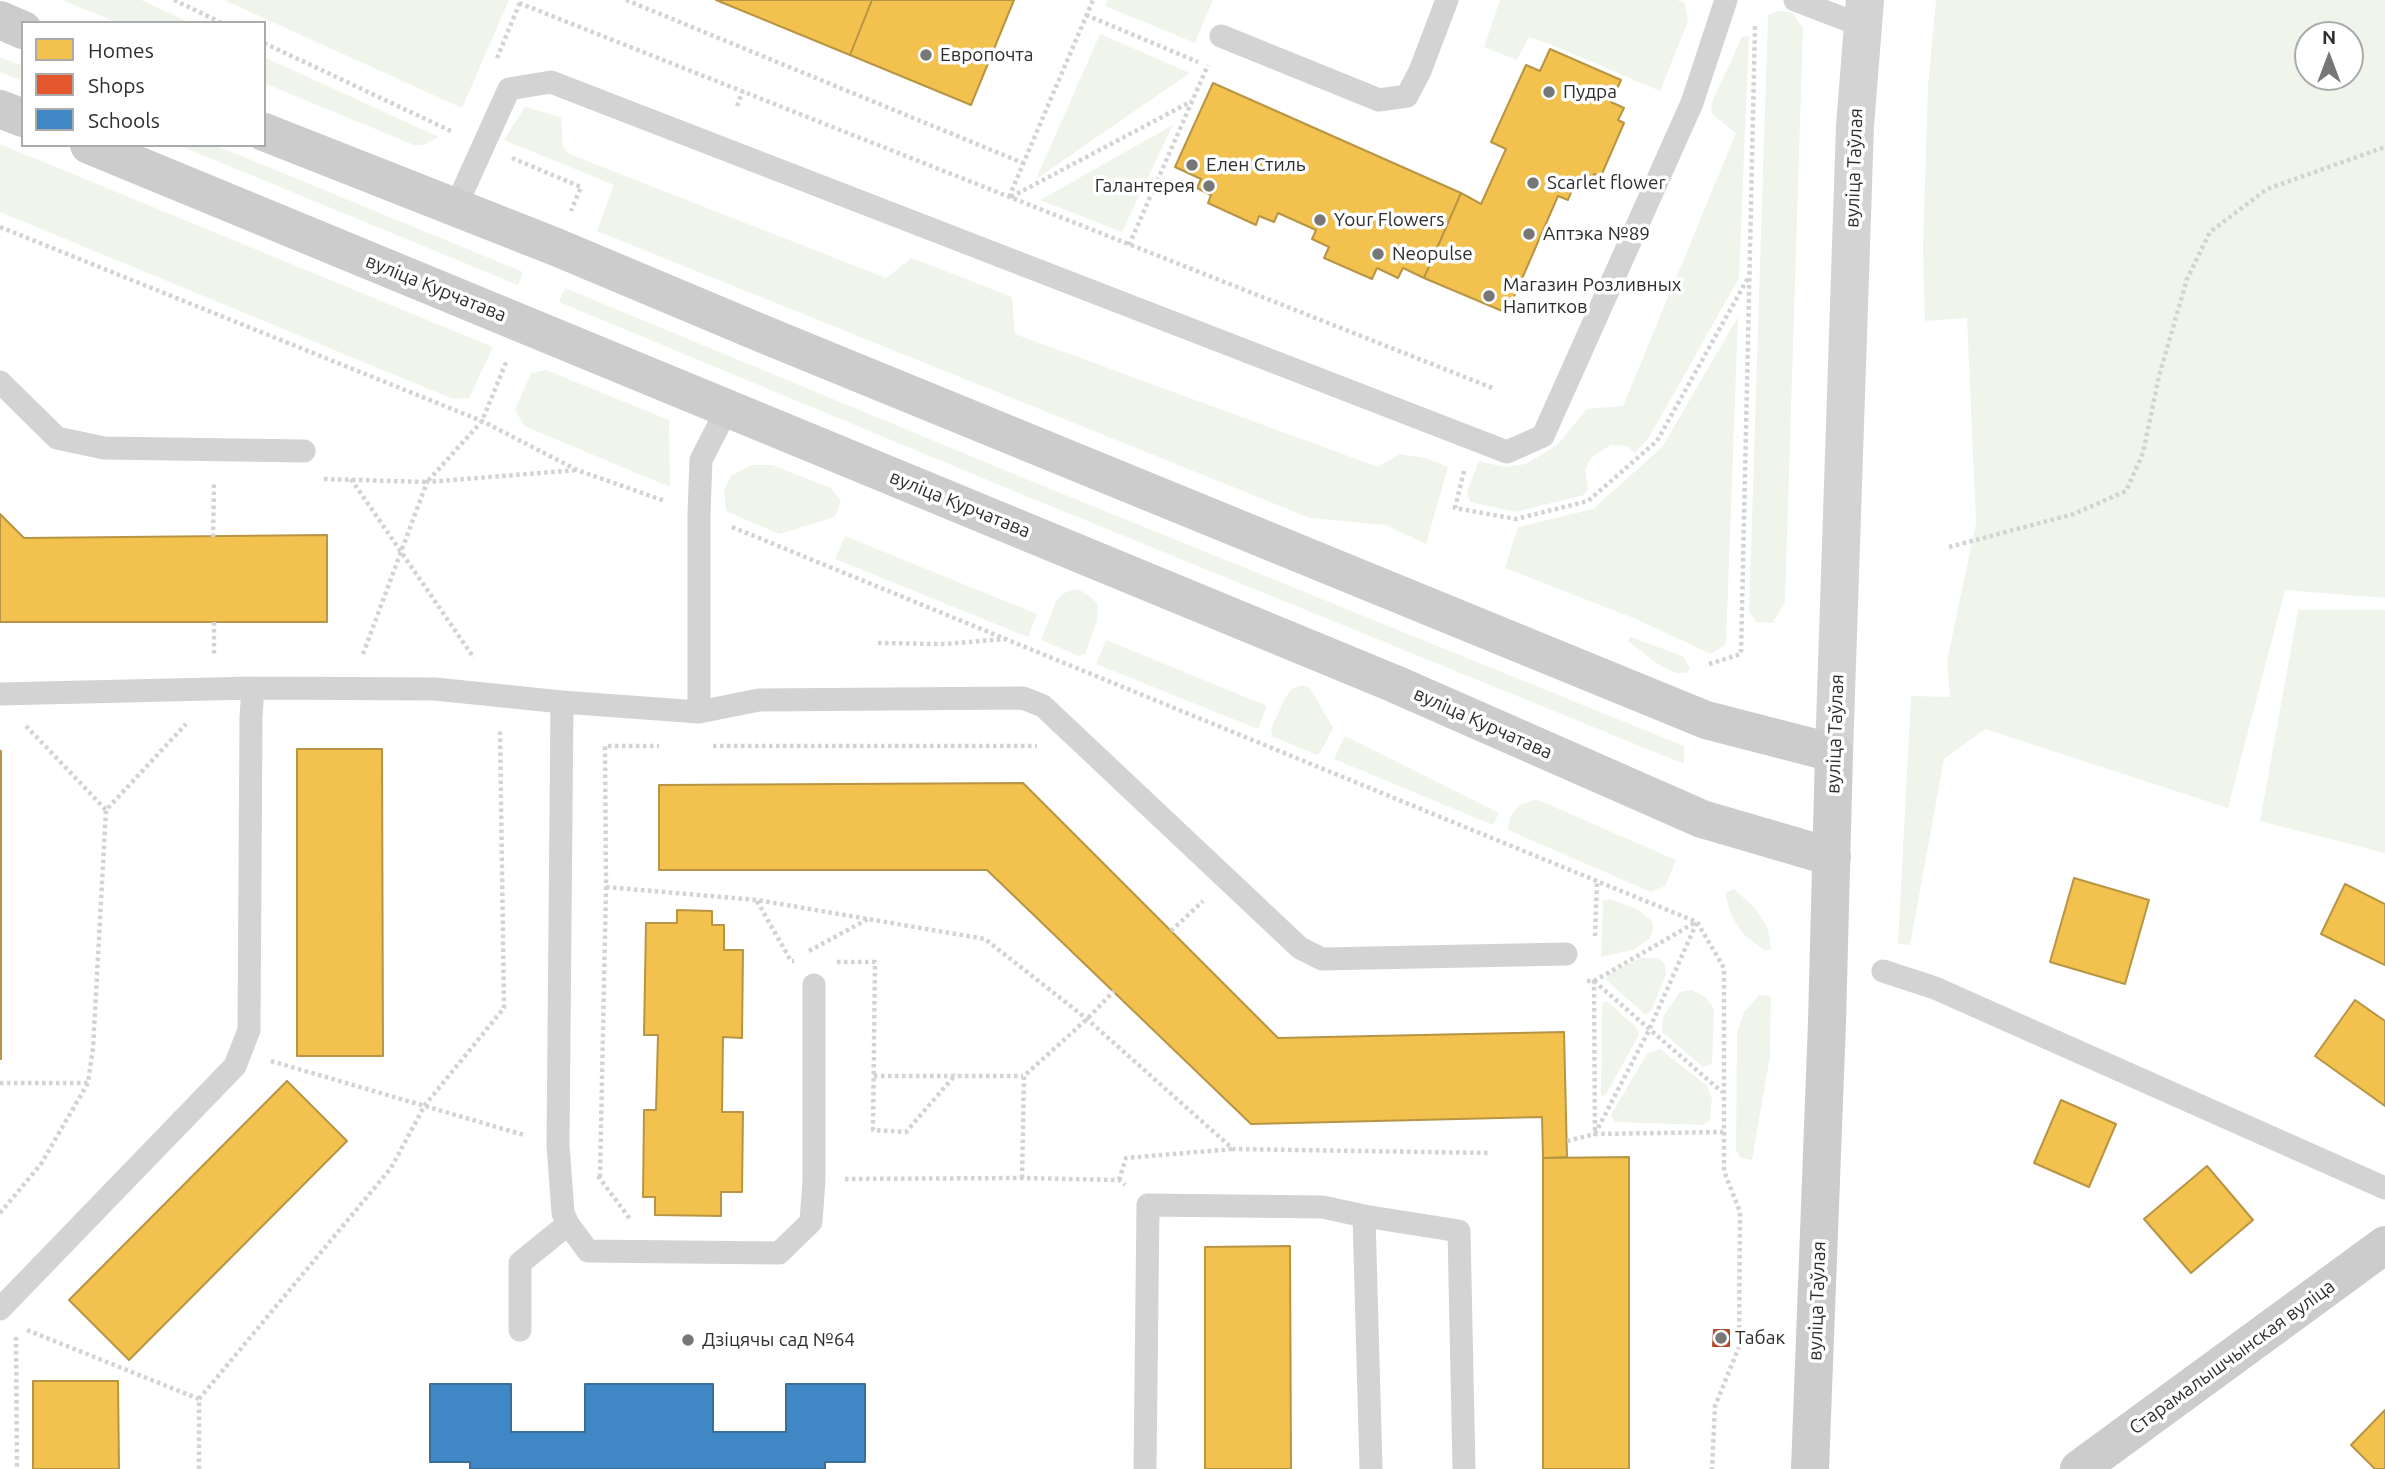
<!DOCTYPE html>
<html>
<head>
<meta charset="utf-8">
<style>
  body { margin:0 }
  #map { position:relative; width:2385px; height:1469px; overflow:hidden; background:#fff; font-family:Ubuntu,sans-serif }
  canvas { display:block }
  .legend { position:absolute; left:21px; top:21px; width:245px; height:126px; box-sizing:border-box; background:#fff; border:2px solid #ababab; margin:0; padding:9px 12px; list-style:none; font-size:21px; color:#2e2e2e }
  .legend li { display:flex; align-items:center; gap:14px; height:35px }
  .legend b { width:35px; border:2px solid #ababab }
  .north { position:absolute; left:2294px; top:21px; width:70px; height:70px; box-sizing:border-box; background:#fff; border:2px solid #ababab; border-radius:50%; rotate:0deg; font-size:19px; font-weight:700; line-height:28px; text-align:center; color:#2e2e2e }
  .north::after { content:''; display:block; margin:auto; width:24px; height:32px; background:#777; clip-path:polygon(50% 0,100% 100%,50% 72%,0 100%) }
</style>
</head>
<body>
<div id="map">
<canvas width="2385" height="1469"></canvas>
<ul class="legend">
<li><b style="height:19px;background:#f2c14e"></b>Homes</li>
<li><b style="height:19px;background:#e4572e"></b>Shops</li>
<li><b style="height:19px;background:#3f88c5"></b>Schools</li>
</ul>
<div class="north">N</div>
</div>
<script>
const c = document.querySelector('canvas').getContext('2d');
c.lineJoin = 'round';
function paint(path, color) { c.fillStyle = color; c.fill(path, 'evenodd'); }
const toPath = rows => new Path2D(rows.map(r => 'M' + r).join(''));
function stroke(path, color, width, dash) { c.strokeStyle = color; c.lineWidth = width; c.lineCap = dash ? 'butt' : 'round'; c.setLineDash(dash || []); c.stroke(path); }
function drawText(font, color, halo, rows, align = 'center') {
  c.font = font + ' Ubuntu,sans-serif'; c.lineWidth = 7; c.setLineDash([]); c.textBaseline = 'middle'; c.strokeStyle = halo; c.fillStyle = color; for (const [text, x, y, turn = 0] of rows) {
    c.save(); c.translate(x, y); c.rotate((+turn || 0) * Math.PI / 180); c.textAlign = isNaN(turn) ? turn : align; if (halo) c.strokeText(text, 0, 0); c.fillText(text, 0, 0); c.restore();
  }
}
const green = toPath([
  [62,0,141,0,191,23,118,23],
  [224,0,509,0,462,108],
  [1107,0,1213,0,1195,43,1105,6],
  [1500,0,1677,0,1685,3,1688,21,1660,91,1547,43,1529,37,1517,60,1484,47],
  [1936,0,2385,0,2385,598,2285,590,2228,808,1985,729,1944,759,1910,945,1898,944,1911,696,1950,697,1947,661,1976,523,1967,318,1925,321,1923,248,1928,85],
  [2308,35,2350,35,2350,77,2308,77],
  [1778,11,1792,12,1803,28,1785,602,1773,623,1756,622,1749,611,1768,15],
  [1100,34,1190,73,1036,179],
  [1749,36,1739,278,1650,436,1635,453,1627,446,1611,445,1592,457,1585,470,1588,489,1584,495,1515,512,1470,502,1467,492,1479,461,1504,467,1526,464,1557,445,1587,409,1623,406,1736,133,1712,114,1711,104,1742,37],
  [0,57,23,66,23,81,0,72],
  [264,57,439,137,423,145,414,145,264,83],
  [525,107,561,117,563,147,569,154,886,278,912,258,1012,297,1015,334,1378,467,1399,454,1425,458,1448,467,1426,544,1385,525,1310,518,597,231,614,185,504,140],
  [1173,125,1122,232,1040,200],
  [0,144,493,347,469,398,453,399,0,212],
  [178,145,215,145,523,272,518,285],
  [565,288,1026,479,1684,746,1684,764,1021,494,559,302],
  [1738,317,1726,644,1711,654,1636,619,1505,568,1518,527,1593,509,1662,447],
  [546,370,669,420,670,487,524,426,515,410,531,373],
  [751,465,772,465,831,488,841,501,835,517,779,534,726,511,724,490,731,476],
  [845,536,1037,614,1028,637,835,559],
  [1078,589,1088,595,1098,604,1097,621,1085,654,1079,656,1041,640,1056,601,1066,592],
  [2298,610,2385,610,2385,853,2260,821],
  [1630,637,1683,656,1690,668,1686,673,1676,673,1659,665,1628,641],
  [1106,640,1267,706,1258,729,1096,664],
  [1302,685,1310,688,1333,728,1321,751,1317,755,1272,736,1271,729,1284,700,1291,689],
  [1345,736,1499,813,1493,825,1334,759],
  [1536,799,1676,860,1665,886,1651,892,1508,830,1510,817,1520,805],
  [1734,889,1755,908,1768,928,1771,949,1765,951,1743,934,1731,915,1725,893],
  [1610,899,1637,909,1652,921,1653,929,1649,939,1633,950,1601,957,1603,901],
  [1641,958,1658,958,1665,964,1666,975,1652,1009,1646,1015,1605,979,1608,974],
  [1692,990,1706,997,1714,1009,1712,1064,1703,1067,1662,1032,1663,1017,1680,992],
  [1759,995,1771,996,1770,1056,1752,1160,1741,1158,1736,1150,1737,1033,1744,1012],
  [1607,1001,1636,1027,1639,1035,1605,1096,1601,1095,1602,1003],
  [1660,1049,1707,1086,1712,1098,1710,1120,1703,1125,1615,1122,1611,1115,1647,1054]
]);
const homes = toPath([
  [716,0,872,0,850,55,716,0],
  [872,0,1014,0,971,105,850,55,872,0],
  [1550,49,1621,80,1611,102,1624,108,1618,120,1624,123,1601,176,1594,174,1589,186,1576,180,1568,200,1558,196,1507,313,1424,278,1461,193,1481,204,1506,149,1491,142,1526,65,1540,71,1550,49],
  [1213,83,1461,193,1424,278,1403,268,1398,278,1377,268,1372,279,1324,258,1329,247,1312,239,1316,230,1278,213,1274,222,1259,216,1256,225,1208,203,1211,195,1197,188,1201,179,1175,167,1213,83],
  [0,514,24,538,327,535,327,622,0,622,0,514],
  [297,749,382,749,383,1056,297,1056,297,749],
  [0,751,1,751,1,1059,0,1059,0,751],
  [1023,783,1278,1038,1564,1032,1567,1157,1543,1158,1542,1117,1251,1124,987,870,659,870,659,785,1023,783],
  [2074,878,2149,900,2125,984,2050,962,2074,878],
  [2345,884,2385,904,2385,965,2321,934,2345,884],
  [677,910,712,911,712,925,724,925,724,950,743,950,742,1038,723,1037,722,1112,743,1112,742,1192,721,1192,721,1216,655,1215,655,1197,643,1197,644,1110,656,1110,658,1035,644,1035,646,923,677,923,677,910],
  [2355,1000,2385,1021,2385,1106,2315,1056,2355,1000],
  [287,1081,347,1141,129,1360,69,1300,287,1081],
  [2061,1100,2116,1124,2089,1187,2034,1163,2061,1100],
  [1629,1157,1629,1469,1543,1469,1543,1158,1629,1157],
  [2207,1166,2253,1220,2191,1273,2144,1219,2207,1166],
  [1290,1246,1291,1469,1205,1469,1205,1247,1290,1246],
  [33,1381,118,1381,119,1469,33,1469,33,1381],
  [2385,1410,2385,1469,2375,1469,2351,1445,2385,1410]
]);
const shops = toPath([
  [1714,1330,1729,1330,1729,1346,1713,1346,1714,1330]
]);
const schools = toPath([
  [430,1384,511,1384,511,1432,585,1432,585,1384,713,1384,713,1432,786,1432,786,1384,865,1384,865,1462,825,1462,825,1469,470,1469,470,1462,430,1462,430,1384]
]);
const path = toPath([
  [174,0,222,23],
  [626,0,1023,163],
  [519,3,1495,389],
  [1086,15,1198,62],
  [264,43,453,132],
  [497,58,521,0],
  [737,106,743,90],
  [512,158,581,187,571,211],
  [1009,197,1093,0],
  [1011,197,1192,101],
  [0,227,482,421,577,470,665,501],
  [1129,245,1208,65],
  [1464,471,1455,508,1516,519,1588,501,1657,441,1748,278],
  [324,479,427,482,482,421,507,360],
  [351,479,474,658],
  [732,527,1697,922,1724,968,1724,1171,1740,1212,1739,1347,1715,1406,1712,1469],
  [213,537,214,482],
  [1949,547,2074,514,2126,491,2143,453,2159,376,2187,279,2210,232,2267,189,2385,147],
  [214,622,214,656],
  [878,643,945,644,1005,639],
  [363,654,427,482,577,470],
  [1709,664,1741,654,1755,26],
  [26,726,106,810],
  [713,746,1037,746],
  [606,887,757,900,985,939,1087,1019,1233,1149,1489,1153],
  [757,901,791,961,794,961],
  [1171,931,1203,901],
  [1595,936,1597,881],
  [809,951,868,919],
  [837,962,875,962,873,1130,906,1132,956,1074],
  [1594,980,1595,1134,1649,1030,1697,922],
  [1587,981,1594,981,1722,1092],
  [1594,981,1696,922],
  [271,1061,524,1135],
  [874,1076,1023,1076],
  [0,1083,88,1083],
  [1567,1141,1595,1134,1723,1132],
  [598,1176,630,1219],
  [600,1177,606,887,605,746,659,746],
  [1022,1178,1024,1076,1087,1019,1114,991],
  [845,1179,1022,1178,1119,1180,1125,1185],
  [1119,1180,1126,1158,1233,1149],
  [0,1213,41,1164,88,1083,93,1048,106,810,186,724],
  [27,1330,199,1399],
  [16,1337,17,1469],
  [199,1469,199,1399,391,1168,425,1105,504,1008,500,729]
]);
const service = toPath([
  [1795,0,1863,26],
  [1221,36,1379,100,1407,96,1420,71,1447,0],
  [456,206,509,89,551,82,1507,452,1543,436,1692,103,1726,0],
  [0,382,57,438,104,448,304,451],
  [0,694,253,688,435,689,562,702,699,712,699,513,701,460,727,409],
  [562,702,558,1145,563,1213,568,1224,588,1251,779,1253,811,1222,814,1180,814,985],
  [699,712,759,700,1023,698,1043,706,1300,948,1322,959,1566,954],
  [1883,971,1935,988,2385,1188],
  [0,1309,235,1066,249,1030,251,717,253,688],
  [520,1330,520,1263,568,1224],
  [1145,1469,1148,1205,1323,1207,1364,1216],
  [1371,1469,1364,1216,1459,1231,1464,1469]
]);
const tertiary = toPath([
  [1834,753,1855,126,1865,0]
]);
const secondary = toPath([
  [0,20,23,30],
  [0,109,23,118],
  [264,132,556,247,763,334,1706,720,1834,753,1827,1022,1810,1469],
  [89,145,1395,684,1702,819,1832,857],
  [2079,1469,2385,1245]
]);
const markers = [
  [926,55,7,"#777"],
  [1549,92,7,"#777"],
  [1192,165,7,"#777"],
  [1533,183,7,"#777"],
  [1209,186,7,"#777"],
  [1320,220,7,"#777"],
  [1529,234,7,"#777"],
  [1378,254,7,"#777"],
  [1489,296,7,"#777"],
  [1721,1338,7,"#777"],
  [688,1340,7,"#777"]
];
const poiNames = [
  ["Европочта",940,55],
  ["Пудра",1563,92],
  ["Елен Стиль",1206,165],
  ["Scarlet flower",1547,183],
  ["Галантерея",1195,186,"right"],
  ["Your Flowers",1334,220],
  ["Аптэка №89",1543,234],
  ["Neopulse",1392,254],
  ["Магазин Розливных",1503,285],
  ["Напитков",1503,307],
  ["Табак",1735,1338],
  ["Дзіцячы сад №64",702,1340]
];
const streetNames = [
  ["вуліца Таўлая",1854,168,-88],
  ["вуліца Курчатава",436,288,22],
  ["вуліца Курчатава",960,504,22],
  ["вуліца Курчатава",1483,723,24],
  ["вуліца Таўлая",1835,734,-88],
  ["вуліца Таўлая",1817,1301,-88],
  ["Старамалышчынская вуліца",2232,1357,-36]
];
paint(green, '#eff5eb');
paint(homes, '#f2c14e');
stroke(homes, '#b79544', 2);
paint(shops, '#e4572e');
stroke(shops, '#ad4b2e', 2);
paint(schools, '#3f88c5');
stroke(schools, '#3a6d98', 2);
stroke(path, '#d3d3d3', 4.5, [3.5, 3.5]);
stroke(service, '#d3d3d3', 23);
stroke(tertiary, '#d3d3d3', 38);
stroke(secondary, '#ccc', 38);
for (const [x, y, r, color] of markers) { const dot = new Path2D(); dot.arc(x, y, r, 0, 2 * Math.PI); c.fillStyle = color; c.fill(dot); stroke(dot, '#fff', 2.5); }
drawText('19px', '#2e2e2e', '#fff', poiNames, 'left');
drawText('19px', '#2e2e2e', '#fff', streetNames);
</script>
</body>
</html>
